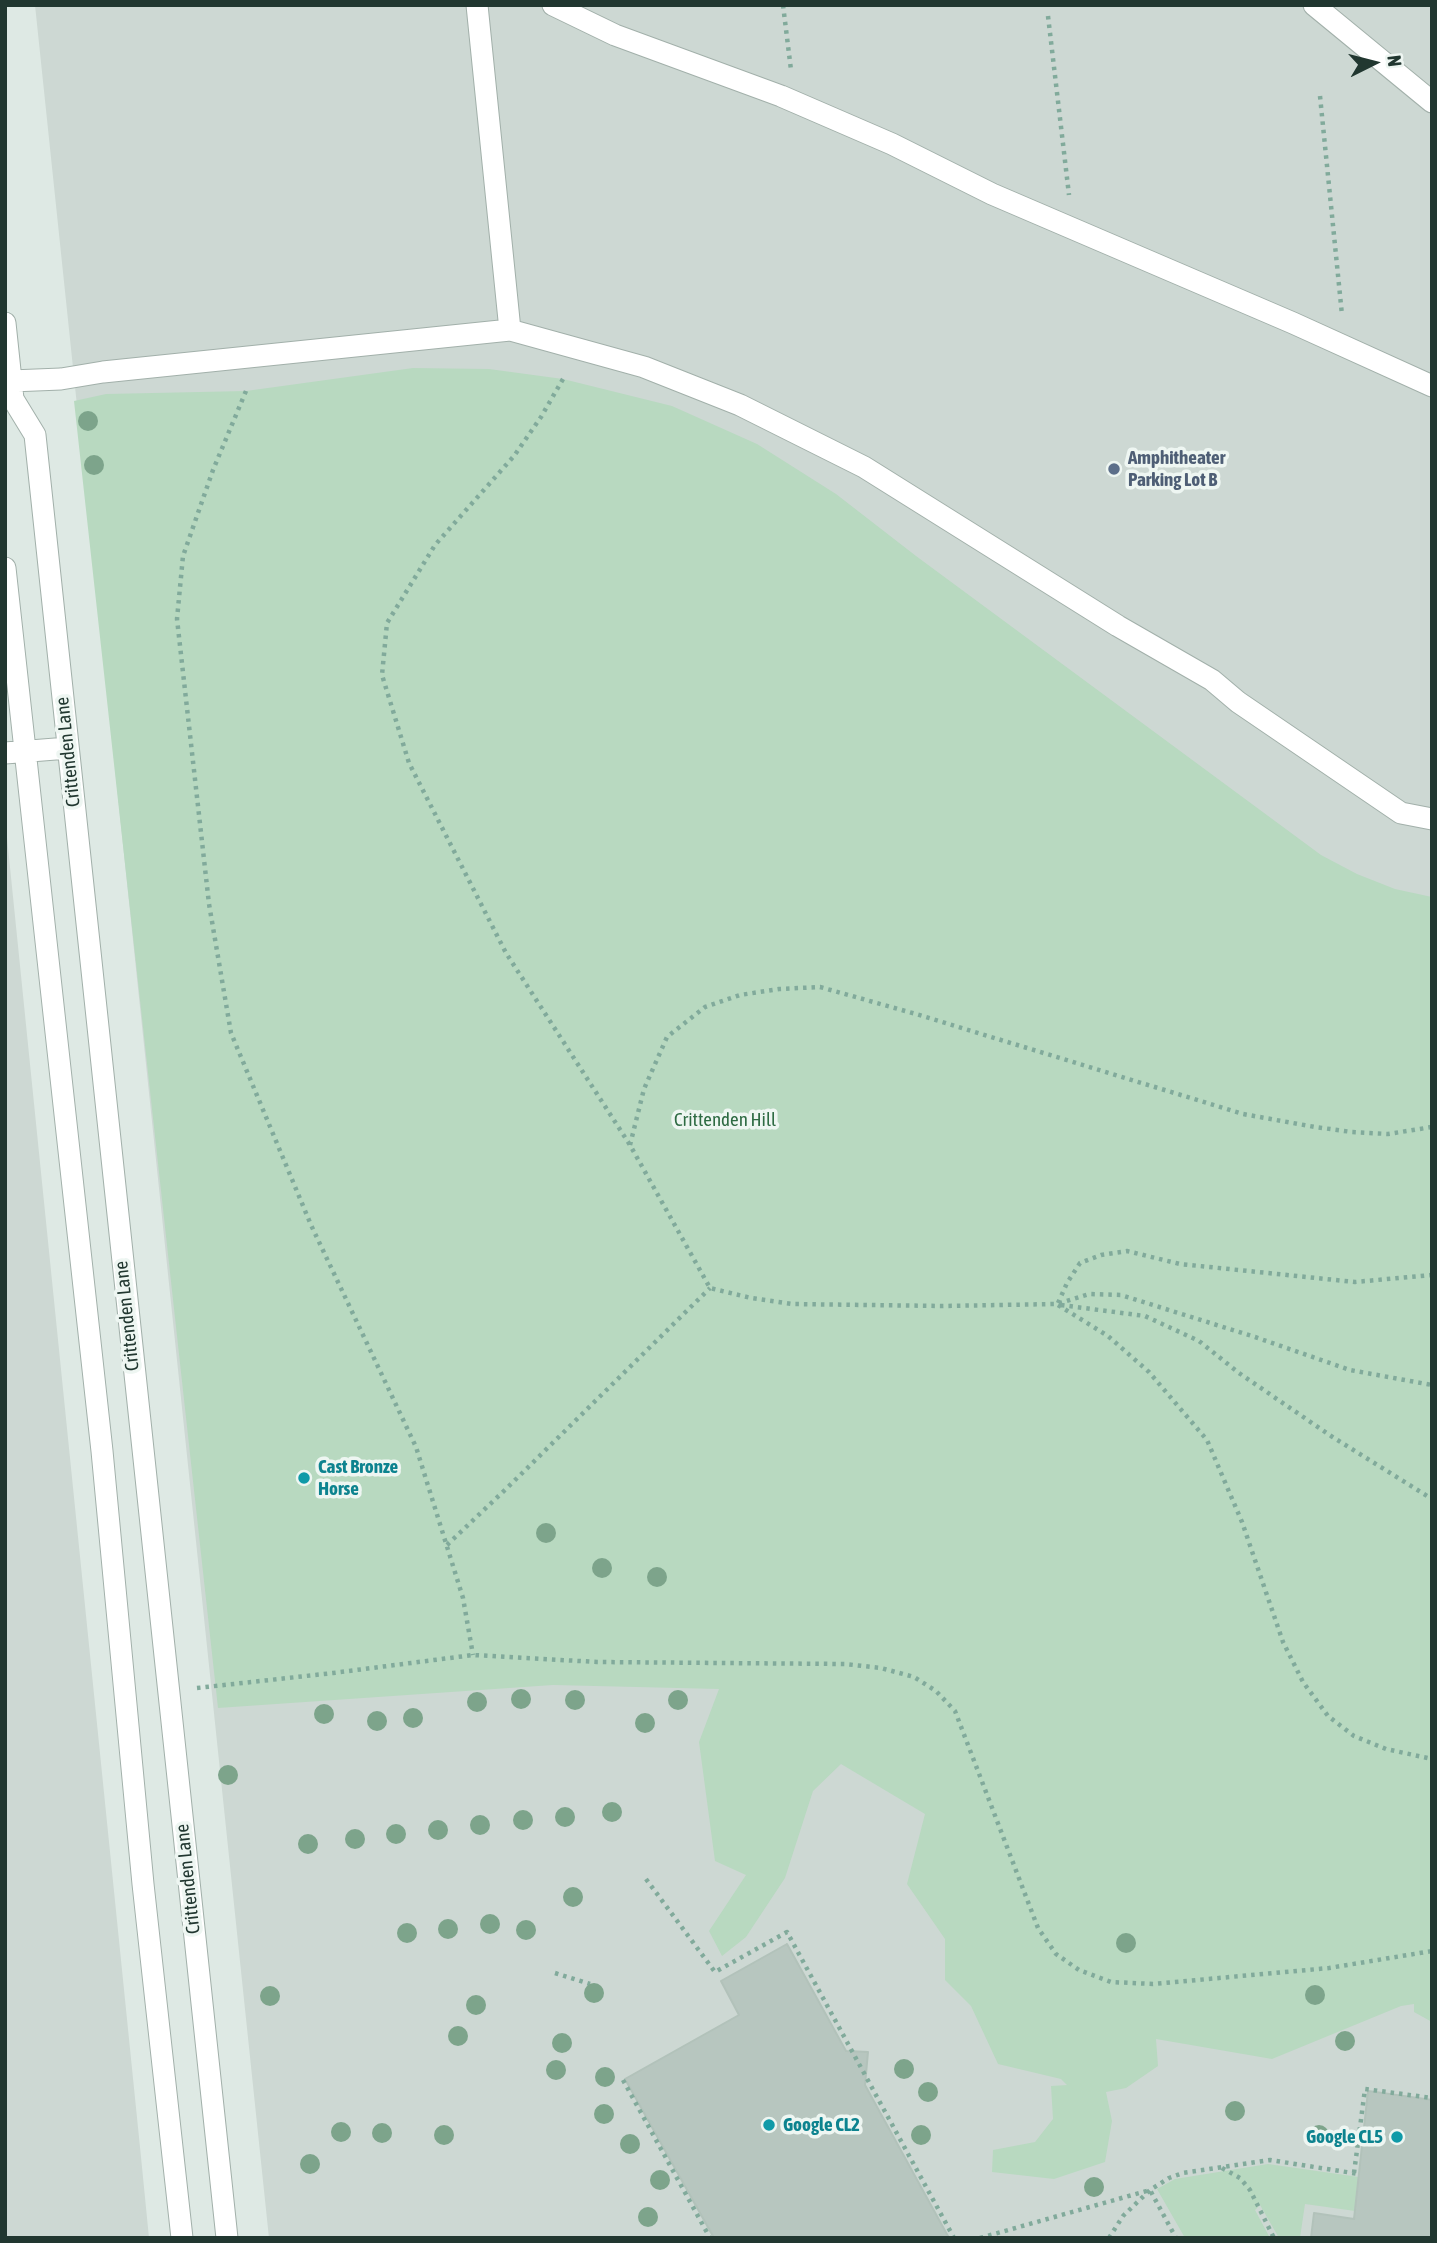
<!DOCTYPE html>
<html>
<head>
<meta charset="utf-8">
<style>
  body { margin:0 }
  #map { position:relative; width:1437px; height:2243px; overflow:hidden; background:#dee9e4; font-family:"Asap Condensed",sans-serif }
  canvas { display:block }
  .frame { position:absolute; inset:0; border:7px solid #213730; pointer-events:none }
  .north { position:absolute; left:1339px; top:28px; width:70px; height:70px; -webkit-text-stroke:5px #eef6f2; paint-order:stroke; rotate:84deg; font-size:19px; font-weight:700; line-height:28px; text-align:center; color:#213730 }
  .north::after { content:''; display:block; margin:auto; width:24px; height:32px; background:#213730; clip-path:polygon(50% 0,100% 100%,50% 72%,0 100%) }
</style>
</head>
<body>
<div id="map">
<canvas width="1437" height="2243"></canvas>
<div class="frame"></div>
<div class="north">N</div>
</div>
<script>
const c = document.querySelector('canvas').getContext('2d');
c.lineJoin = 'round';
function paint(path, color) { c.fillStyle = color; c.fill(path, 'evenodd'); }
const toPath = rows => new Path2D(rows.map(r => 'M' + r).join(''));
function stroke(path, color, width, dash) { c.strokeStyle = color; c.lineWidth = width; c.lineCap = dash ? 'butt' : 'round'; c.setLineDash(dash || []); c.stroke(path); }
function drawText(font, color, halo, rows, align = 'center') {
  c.font = font + ' "Asap Condensed",sans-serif'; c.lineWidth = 7; c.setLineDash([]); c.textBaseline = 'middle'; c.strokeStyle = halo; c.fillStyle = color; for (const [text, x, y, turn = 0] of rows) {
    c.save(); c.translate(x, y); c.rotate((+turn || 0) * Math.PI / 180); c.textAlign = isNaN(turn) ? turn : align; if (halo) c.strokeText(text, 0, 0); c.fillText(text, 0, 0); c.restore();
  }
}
const built = toPath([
  [35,5,1432,5,1432,2238,269,2238],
  [5,818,141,2157,149,2238,5,2238]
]);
const green = toPath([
  [413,368,489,369,563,379,672,406,757,444,836,494,916,556,1321,855,1357,874,1395,889,1432,897,1432,2022,1414,2012,1414,2004,1401,2006,1272,2059,1156,2039,1158,2066,1126,2088,1106,2092,1112,2121,1105,2162,1054,2179,992,2172,993,2150,1035,2142,1053,2119,1051,2086,1067,2085,1061,2079,998,2064,971,2006,945,1980,945,1939,907,1884,925,1814,841,1764,813,1791,785,1878,746,1937,722,1956,709,1931,746,1875,715,1861,699,1742,719,1689,553,1685,218,1708,74,401,106,394,246,391],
  [1268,2164,1359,2177,1355,2211,1305,2204,1300,2238,1279,2238,1260,2205,1255,2210,1270,2238,1185,2238,1157,2189,1175,2179]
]);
const building = toPath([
  [787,1944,846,2051,868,2052,865,2085,949,2238,714,2238,625,2079,739,2015,721,1981,787,1944],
  [1368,2091,1432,2100,1432,2238,1311,2238,1314,2213,1354,2219,1368,2091]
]);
const path = toPath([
  [783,5,791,70],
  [1048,16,1069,195],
  [1320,96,1342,315],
  [563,379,541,417,514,456,435,545,387,623,382,675,409,763,506,953,630,1145,710,1288,751,1298,792,1304,943,1306,1057,1304,1089,1294,1121,1295,1255,1337,1350,1370,1432,1385],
  [246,391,213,470,183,556,177,619,209,904,231,1033,311,1225,416,1447,463,1598,473,1655],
  [630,1145,644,1089,667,1037,705,1007,740,995,779,989,820,987,916,1014,1243,1114,1315,1127,1352,1132,1388,1134,1432,1127],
  [1058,1303,1067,1283,1080,1263,1101,1255,1127,1251,1180,1264,1355,1282,1432,1275],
  [1058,1305,1108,1336,1149,1372,1207,1440,1242,1522,1283,1642,1303,1682,1328,1716,1354,1736,1386,1749,1432,1759],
  [1061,1305,1145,1316,1199,1341,1239,1373,1331,1436,1432,1499],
  [447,1545,507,1488,710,1288],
  [197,1688,333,1673,473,1655,597,1662,845,1664,881,1668,914,1677,936,1691,955,1711,1038,1928,1056,1954,1079,1970,1111,1982,1153,1984,1329,1968,1432,1951],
  [646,1879,715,1972,787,1932,954,2238],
  [555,1973,590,1984],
  [623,2080,710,2238],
  [1222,2168,1240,2178,1250,2190,1274,2238],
  [1354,2173,1365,2089,1432,2098],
  [980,2238,1150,2190,1176,2238],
  [1109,2238,1123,2216,1150,2190,1169,2178,1183,2173,1270,2160,1359,2174]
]);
const minor = toPath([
  [477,5,510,330],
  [553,5,615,35,781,96,892,144,992,194,1293,323,1432,386],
  [1314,5,1432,102],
  [5,323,13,399,35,435,227,2238],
  [11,381,61,379,103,372,510,330,644,367,740,405,864,467,1118,626,1212,680,1238,702,1401,813,1432,819],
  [5,568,102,1451,143,1884,182,2238],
  [5,753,68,748]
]);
const trees = [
  [88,421],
  [94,465],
  [546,1533],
  [602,1568],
  [657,1577],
  [521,1699],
  [575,1700],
  [678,1700],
  [477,1702],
  [324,1714],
  [413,1718],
  [377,1721],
  [645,1723],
  [228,1775],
  [612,1812],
  [565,1817],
  [523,1820],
  [480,1825],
  [438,1830],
  [396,1834],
  [355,1839],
  [308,1844],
  [573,1897],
  [490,1924],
  [448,1929],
  [526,1930],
  [407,1933],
  [1126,1943],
  [594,1993],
  [1315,1995],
  [270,1996],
  [476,2005],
  [458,2036],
  [1345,2041],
  [562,2043],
  [904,2069],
  [556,2070],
  [605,2077],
  [928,2092],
  [1235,2111],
  [604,2114],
  [341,2132],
  [382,2133],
  [444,2135],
  [921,2135],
  [1319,2135],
  [630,2144],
  [310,2164],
  [660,2180],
  [1094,2187],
  [648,2217]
];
const markers = [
  [1114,469,7,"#5c6f8a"],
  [304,1478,7,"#0f9aa8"],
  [769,2125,7,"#0f9aa8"],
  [1397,2137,7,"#0f9aa8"]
];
const serviceNames = [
  ["Amphitheater",1128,458],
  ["Parking Lot B",1128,480]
];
const streetNames = [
  ["Crittenden Lane",68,752,-96],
  ["Crittenden Lane",127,1316,-96],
  ["Crittenden Lane",188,1879,-96]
];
const parkNames = [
  ["Crittenden Hill",725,1120]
];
const cultureNames = [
  ["Cast Bronze",318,1467],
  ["Horse",318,1489],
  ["Google CL2",783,2125],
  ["Google CL5",1383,2137,"right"]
];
paint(built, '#cdd8d3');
paint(green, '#b8d9c0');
paint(building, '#b7c6bf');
stroke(building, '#b2c2ba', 2);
stroke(minor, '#a2b0aa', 23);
stroke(path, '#81aa9b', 4.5, [3.5, 5]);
stroke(minor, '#fff', 21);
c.fillStyle = '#7da48b';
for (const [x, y] of trees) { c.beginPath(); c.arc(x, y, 10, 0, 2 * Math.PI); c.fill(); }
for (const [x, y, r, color] of markers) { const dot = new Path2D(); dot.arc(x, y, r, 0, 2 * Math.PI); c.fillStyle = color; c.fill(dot); stroke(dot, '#eef6f2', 2.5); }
drawText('bold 19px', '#4e5e75', '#eef6f2', serviceNames, 'left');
drawText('19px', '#213730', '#eef6f2', streetNames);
drawText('19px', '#2e6b43', '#eef6f2', parkNames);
drawText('bold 19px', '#0d838f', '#eef6f2', cultureNames, 'left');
</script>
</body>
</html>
